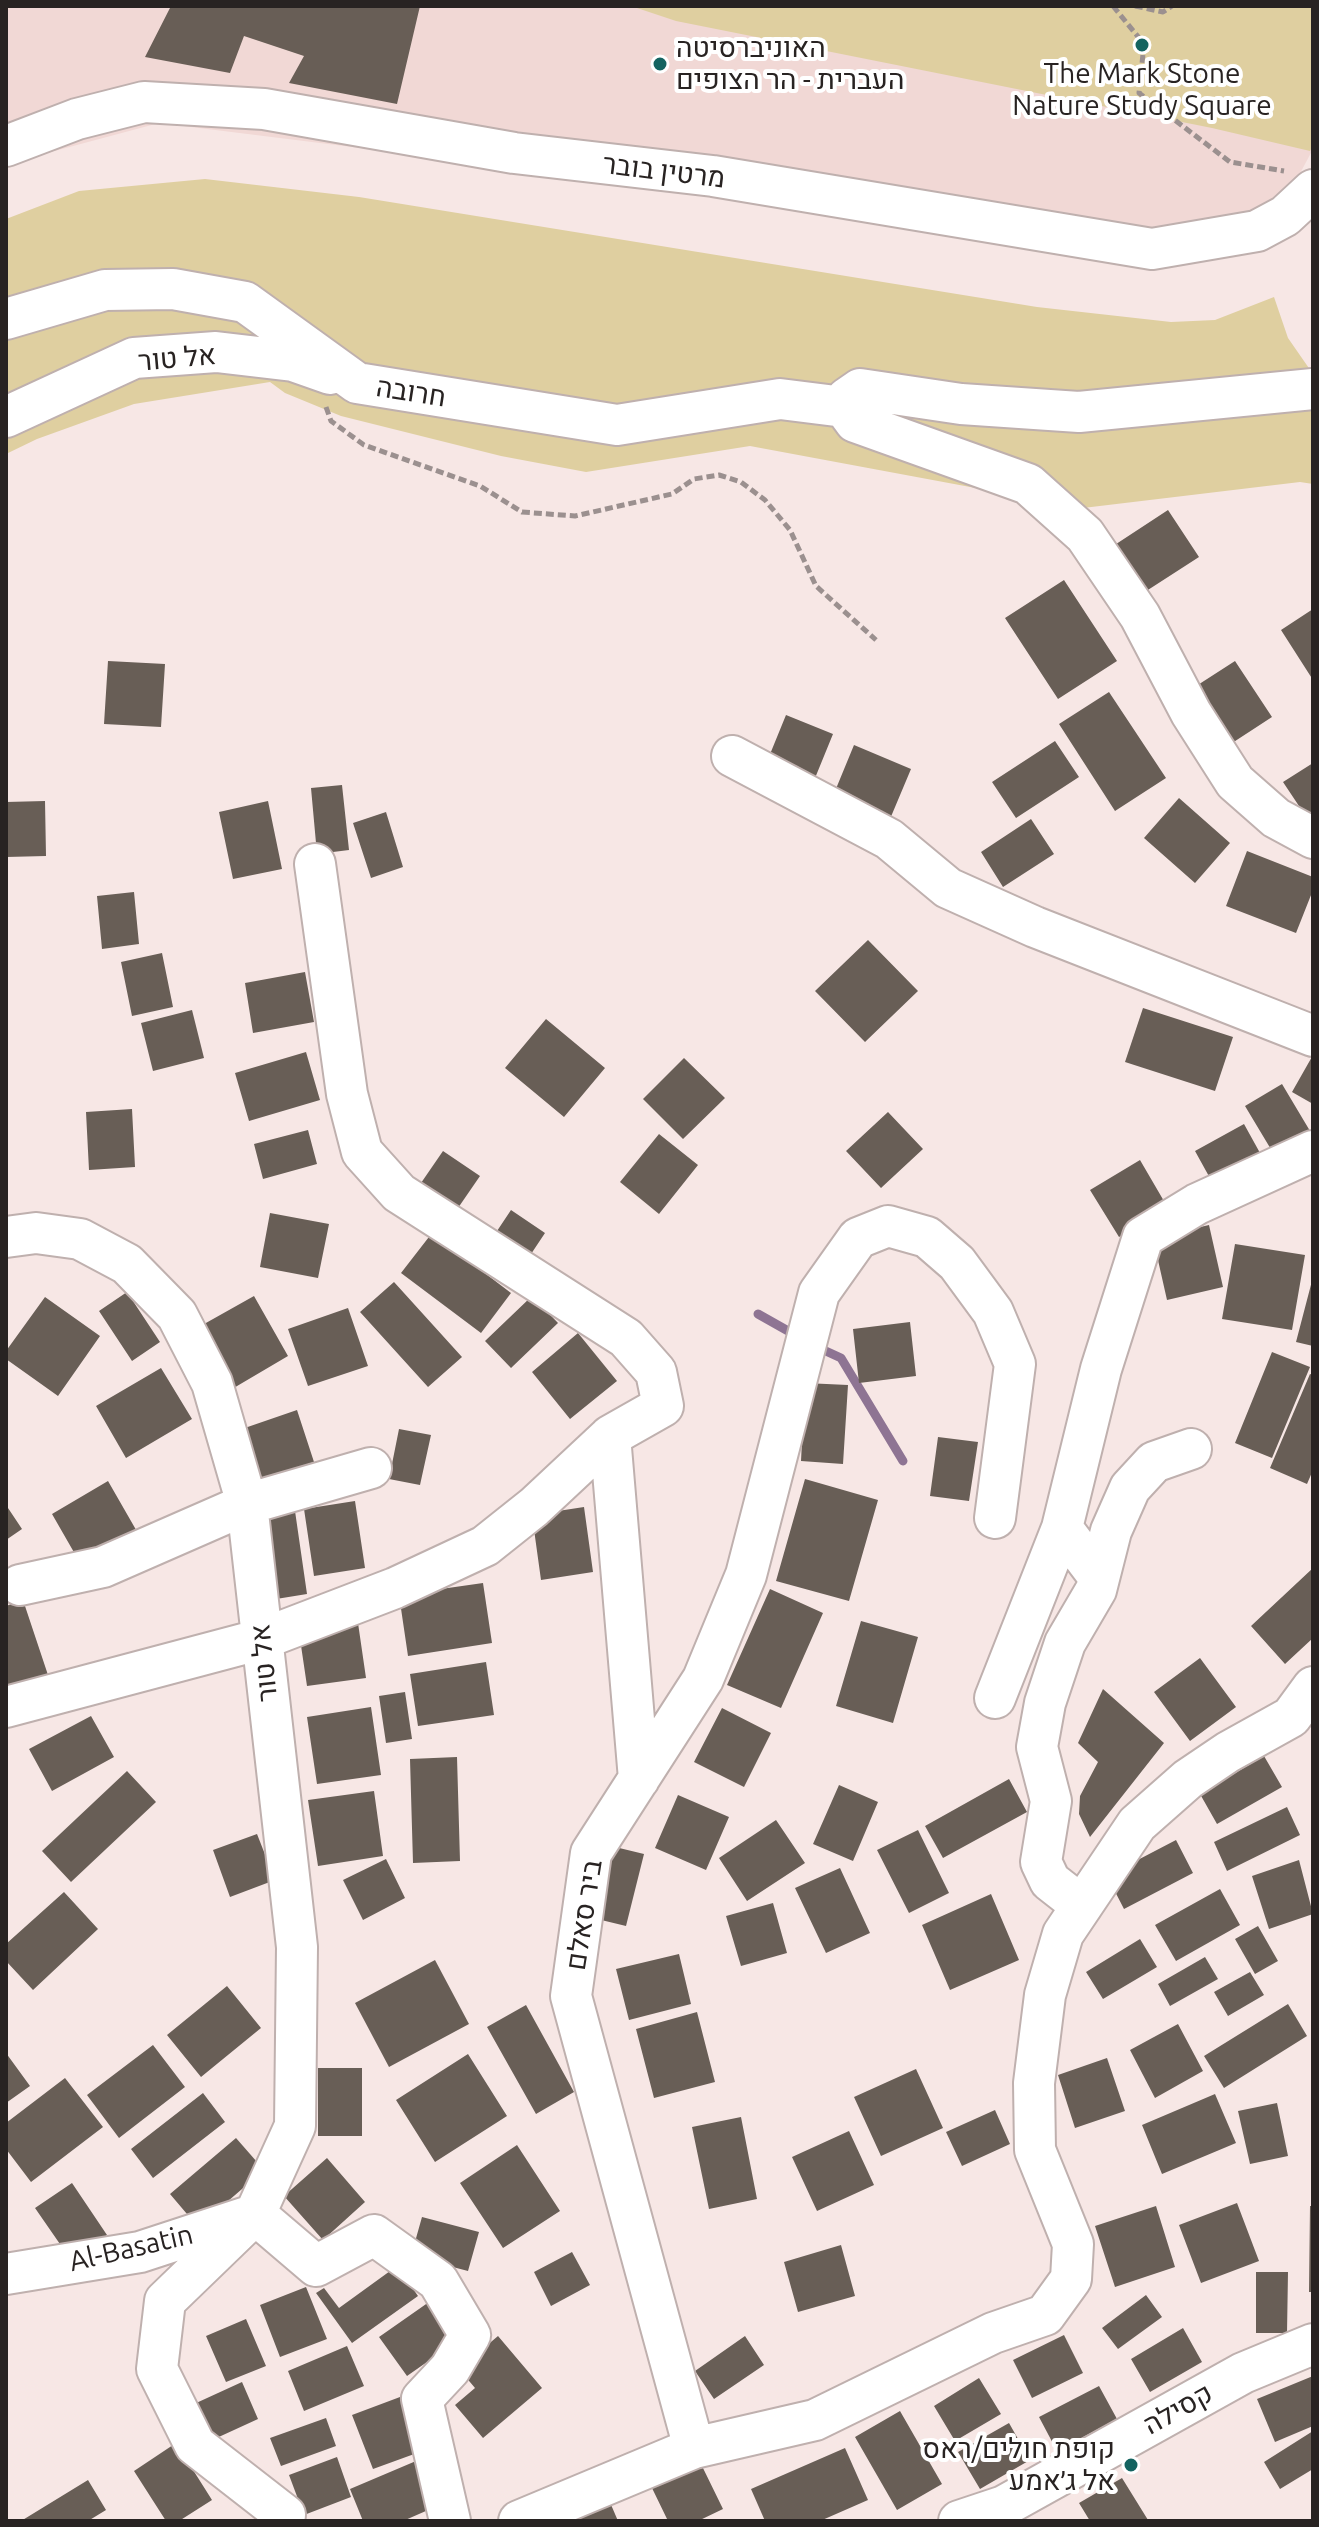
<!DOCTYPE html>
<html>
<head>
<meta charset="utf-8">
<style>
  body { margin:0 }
  #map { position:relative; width:1319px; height:2527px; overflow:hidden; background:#f7e7e5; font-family:Ubuntu,sans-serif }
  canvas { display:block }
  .frame { position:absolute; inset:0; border:8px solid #282322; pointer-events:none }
</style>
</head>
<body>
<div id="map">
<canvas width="1319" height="2527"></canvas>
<div class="frame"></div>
</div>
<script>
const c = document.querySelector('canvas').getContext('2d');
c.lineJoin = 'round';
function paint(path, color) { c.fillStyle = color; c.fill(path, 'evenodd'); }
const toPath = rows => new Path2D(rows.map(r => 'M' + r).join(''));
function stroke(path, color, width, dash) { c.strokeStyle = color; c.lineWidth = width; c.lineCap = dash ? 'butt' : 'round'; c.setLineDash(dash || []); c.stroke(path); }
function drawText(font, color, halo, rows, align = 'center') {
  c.font = font + ' Ubuntu,Heebo,sans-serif'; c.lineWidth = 8; c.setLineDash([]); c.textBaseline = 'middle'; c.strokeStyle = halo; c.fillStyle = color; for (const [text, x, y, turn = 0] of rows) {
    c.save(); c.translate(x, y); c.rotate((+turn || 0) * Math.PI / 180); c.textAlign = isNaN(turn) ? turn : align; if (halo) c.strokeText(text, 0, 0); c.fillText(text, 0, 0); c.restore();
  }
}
const built = toPath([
  [6,6,1313,6,1313,149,1297,179,1260,216,1158,235,682,188,159,123,6,164]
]);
const green = toPath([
  [631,6,1313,6,1313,145,1310,151,1212,128,676,21],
  [205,179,359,197,1037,307,1171,322,1215,320,1274,297,1288,338,1313,374,1313,484,1300,482,1083,508,750,446,586,472,501,456,341,416,285,393,270,382,134,404,37,439,6,454,6,219,79,191]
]);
const stream = toPath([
  [758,1314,797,1336],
  [817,1347,841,1358,903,1461]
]);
const building = toPath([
  [171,6,420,6,397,104,289,83,304,56,244,36,230,73,145,57],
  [1168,510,1199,557,1137,597,1107,550],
  [1064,580,1117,661,1058,699,1005,618],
  [1313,609,1313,680,1281,630],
  [108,661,165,664,161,727,104,724],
  [1235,661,1272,717,1226,747,1190,690],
  [1109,692,1166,778,1115,811,1059,724],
  [786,715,833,734,813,783,766,764],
  [1055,741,1079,777,1016,818,992,782],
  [854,745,911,769,890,819,833,796],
  [1313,763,1313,827,1283,782],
  [342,785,349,850,317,854,311,788],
  [1179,798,1230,843,1195,883,1144,838],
  [45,801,46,856,6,857,6,802],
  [268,801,282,869,233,879,219,812],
  [386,812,403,867,371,878,353,823],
  [1031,819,1054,854,1003,887,981,852],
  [1247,851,1313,877,1313,890,1296,933,1226,906],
  [134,892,139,944,102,949,97,896],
  [868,940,918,991,865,1042,815,991],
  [162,953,173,1007,132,1016,121,962],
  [305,972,314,1022,253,1033,245,983],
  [1143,1008,1233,1037,1215,1091,1125,1062],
  [192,1010,204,1058,153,1071,141,1023],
  [546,1019,605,1068,564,1117,505,1068],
  [306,1052,320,1100,249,1121,235,1073],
  [1313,1055,1313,1104,1292,1092],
  [684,1058,725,1098,683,1139,643,1099],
  [1282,1084,1313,1136,1278,1161,1245,1106],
  [132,1109,135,1167,89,1170,86,1112],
  [888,1112,923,1149,881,1188,846,1151],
  [1244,1124,1265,1162,1216,1189,1195,1151],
  [308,1130,317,1164,263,1179,254,1144],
  [659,1134,698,1165,659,1214,620,1182],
  [443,1151,480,1176,458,1208,421,1183],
  [1140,1160,1168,1208,1119,1237,1090,1190],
  [511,1210,545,1233,531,1254,497,1231],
  [270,1213,329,1224,318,1278,260,1267],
  [1209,1225,1223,1287,1167,1300,1153,1238],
  [432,1233,511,1293,481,1333,401,1273],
  [1235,1244,1305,1255,1292,1330,1222,1319],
  [1313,1277,1313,1346,1296,1342],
  [394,1282,462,1357,428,1387,360,1312],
  [127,1292,160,1342,132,1361,99,1311],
  [254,1296,288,1356,232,1389,197,1328],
  [532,1296,558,1323,511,1368,485,1341],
  [45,1297,100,1336,58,1396,6,1359,6,1351],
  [348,1308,368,1366,308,1386,288,1329],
  [910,1322,916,1376,859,1383,853,1329],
  [578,1333,617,1381,570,1419,532,1372],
  [1272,1352,1310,1367,1272,1458,1235,1443],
  [161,1368,192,1419,126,1458,96,1406],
  [1310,1374,1313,1375,1313,1470,1307,1484,1270,1468],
  [805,1383,848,1385,843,1464,801,1461],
  [297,1410,314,1462,254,1482,236,1431],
  [399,1429,431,1435,420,1485,389,1479],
  [938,1437,978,1442,969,1501,930,1496],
  [805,1479,878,1500,849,1601,776,1581],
  [108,1481,139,1535,83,1568,52,1514],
  [355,1501,365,1568,314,1576,304,1509],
  [6,1505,22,1529,6,1540],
  [584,1507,593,1572,541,1580,532,1515],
  [295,1511,307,1594,270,1600,258,1517],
  [1313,1568,1313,1638,1285,1664,1251,1626],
  [483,1583,492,1643,408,1656,399,1595],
  [770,1589,823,1613,781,1708,727,1685],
  [23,1600,50,1681,6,1696,6,1606],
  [861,1621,918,1637,893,1723,836,1706],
  [358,1623,366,1678,307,1686,299,1632],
  [1200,1658,1236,1707,1190,1741,1154,1692],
  [486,1662,494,1715,418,1726,410,1674],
  [1103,1689,1164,1743,1090,1837,1079,1814,1080,1796,1098,1762,1078,1743],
  [405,1692,412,1739,386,1743,379,1696],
  [371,1707,381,1775,317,1784,307,1717],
  [722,1708,771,1733,744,1787,694,1762],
  [91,1716,114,1757,52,1791,29,1749],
  [1264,1756,1282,1787,1217,1824,1200,1794],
  [457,1757,460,1861,413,1863,410,1759],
  [127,1771,156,1802,71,1882,42,1851],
  [1009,1779,1027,1812,943,1858,925,1826],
  [839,1785,878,1802,853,1861,813,1844],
  [374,1791,383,1856,318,1866,308,1800],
  [678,1795,729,1817,706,1870,655,1848],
  [1287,1807,1300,1835,1227,1871,1214,1842],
  [776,1820,805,1863,747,1901,719,1858],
  [918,1830,949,1893,909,1913,877,1850],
  [257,1834,275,1880,230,1897,213,1850],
  [1176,1840,1193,1873,1124,1909,1107,1876],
  [611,1846,644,1854,626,1926,593,1918],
  [386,1859,405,1898,363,1920,343,1880],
  [1299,1860,1313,1914,1269,1929,1252,1876],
  [840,1868,870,1933,826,1953,795,1888],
  [1220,1889,1240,1925,1176,1961,1155,1925],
  [64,1892,98,1929,33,1990,6,1961,6,1944],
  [991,1894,1019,1960,950,1990,922,1925],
  [773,1903,787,1953,741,1966,726,1916],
  [1258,1926,1278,1961,1255,1974,1235,1939],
  [1140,1939,1157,1967,1103,1999,1086,1972],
  [679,1954,691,2004,629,2020,616,1969],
  [1205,1957,1218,1979,1170,2006,1158,1984],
  [435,1960,469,2024,389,2067,355,2003],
  [1250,1972,1264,1995,1228,2016,1214,1992],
  [227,1986,261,2028,201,2077,167,2035],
  [1288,2004,1307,2036,1224,2088,1204,2056],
  [526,2005,574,2092,536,2114,487,2027],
  [697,2012,715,2082,654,2098,636,2029],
  [1178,2024,1203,2071,1155,2098,1130,2050],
  [153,2045,185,2087,119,2138,87,2095],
  [6,2053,30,2086,6,2103],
  [468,2054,507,2116,435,2162,396,2100],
  [1107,2058,1125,2111,1075,2128,1058,2075],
  [318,2068,362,2068,362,2136,318,2136],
  [916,2069,943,2128,881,2156,854,2097],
  [65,2078,103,2127,31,2182,6,2149,6,2123],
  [203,2093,225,2122,153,2178,131,2149],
  [1215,2094,1236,2143,1162,2174,1142,2125],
  [1277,2103,1288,2156,1250,2164,1238,2111],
  [995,2110,1010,2144,962,2166,946,2132],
  [741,2117,757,2199,709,2209,692,2127],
  [849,2131,874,2185,817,2211,792,2157],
  [236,2138,264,2170,198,2227,170,2194],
  [517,2145,560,2211,503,2248,460,2183],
  [327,2158,365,2202,323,2240,284,2196],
  [72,2183,107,2235,71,2260,35,2208],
  [1237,2203,1259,2261,1201,2283,1179,2225],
  [1156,2206,1175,2267,1115,2287,1095,2226],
  [1310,2206,1313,2206,1313,2292,1309,2292],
  [422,2217,479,2232,468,2271,411,2256],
  [841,2245,855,2296,798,2312,784,2262],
  [572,2252,590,2285,551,2306,534,2272],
  [397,2266,418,2296,352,2343,316,2293,324,2288,339,2308],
  [1256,2272,1288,2272,1287,2333,1256,2333],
  [306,2287,327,2339,280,2357,260,2305],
  [1146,2295,1162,2317,1118,2349,1102,2328],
  [429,2302,457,2341,407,2376,379,2337],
  [246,2319,266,2366,226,2382,206,2336],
  [1183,2328,1202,2362,1150,2392,1131,2359],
  [1064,2335,1083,2373,1032,2398,1013,2360],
  [498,2336,542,2388,483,2438,455,2405,475,2388,459,2369],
  [745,2336,764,2365,714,2399,695,2371],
  [347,2346,364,2386,304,2411,288,2371],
  [1313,2376,1313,2426,1275,2442,1257,2399],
  [979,2378,1001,2414,955,2441,934,2406],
  [242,2382,258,2419,210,2441,194,2404],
  [1099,2386,1117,2419,1057,2451,1039,2417],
  [408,2394,428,2449,373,2469,352,2415],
  [900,2411,942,2484,897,2510,855,2437],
  [326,2418,336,2446,281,2466,270,2438],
  [1009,2423,1030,2460,980,2489,958,2452],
  [1313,2431,1313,2469,1280,2489,1264,2462],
  [176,2443,212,2500,179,2521,166,2521,134,2471],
  [845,2448,868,2500,820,2521,765,2521,751,2489],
  [337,2457,351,2497,304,2515,289,2475],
  [416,2461,435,2507,403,2521,363,2521,350,2489],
  [701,2464,723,2509,698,2521,668,2521,652,2488],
  [1122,2478,1148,2520,1090,2521,1079,2503],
  [88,2480,106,2510,88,2521,21,2521],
  [609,2500,618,2521,562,2521]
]);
const path = toPath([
  [1113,6,1144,44,1139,93,1230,162,1284,171],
  [1135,6,1163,12,1172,6],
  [326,407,331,421,364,445,480,486,522,512,575,516,672,494,694,479,719,475,741,482,765,500,790,530,816,586,876,640]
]);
const minor = toPath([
  [6,146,77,119,144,102,264,109,514,153,713,176,1152,249,1257,231,1285,216,1313,190],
  [6,319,105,290,173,289,245,302,357,383,617,425,780,399,844,407],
  [1313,389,1079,412,961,404,860,389,847,398,844,407,855,422,1028,484,1085,535,1140,616,1191,713,1235,782,1276,818,1313,838],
  [6,417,134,358,216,352,293,361,330,374],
  [732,756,889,839,948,888,1035,927,1313,1036],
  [315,864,347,1094,362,1152,399,1193,626,1338,656,1372,663,1406,610,1436,639,1779],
  [6,1237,36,1233,80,1239,127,1264,177,1315,212,1383,247,1504,297,1947,295,2126,255,2214,165,2301,157,2369,195,2445,285,2515],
  [1099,1577,1062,1528,1101,1369,1143,1237,1197,1204,1313,1151],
  [20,1585,103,1567,247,1504,371,1468],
  [995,1698,1062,1528],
  [6,1707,262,1639,395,1588,485,1546,534,1507,610,1436],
  [1082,1906,1050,1881,1041,1862,1051,1801,1037,1747,1045,1703,1065,1643,1096,1590,1111,1531,1130,1488,1154,1462,1191,1449],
  [255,2214,316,2266,374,2235,438,2281,470,2335,450,2369,422,2399,450,2521],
  [6,2274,140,2252,247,2217],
  [694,2448,571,1996,591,1853,703,1679,746,1575,819,1293,858,1238,888,1226,927,1237,957,1263,993,1312,1015,1364,995,1518],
  [519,2521,694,2448,815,2420,993,2333,1045,2315,1071,2279,1073,2244,1035,2150,1034,2083,1045,1995,1063,1934,1137,1824,1188,1779,1228,1752,1291,1717,1313,1687],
  [959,2521,1004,2506,1243,2373,1313,2344]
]);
const markers = [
  [1142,45,8,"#146360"],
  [660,64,8,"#146360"],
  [1131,2465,8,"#146360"]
];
const poiNames = [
  ["האוניברסיטה",676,48],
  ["העברית - הר הצופים",676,80],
  ["The Mark Stone",1142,74,"center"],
  ["Nature Study Square",1142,106,"center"],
  ["קופת חולים/ראס",1115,2449,"right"],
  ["אל ג׳אמע",1115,2481,"right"]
];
const streetNames = [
  ["מרטין בובר",664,171,7],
  ["אל טור",177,358,-5],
  ["חרובה",411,392,9],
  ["אל טור",264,1663,-96],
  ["ביר סאלם",584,1915,-81],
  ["Al-Basatin",131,2248,-13],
  ["קסילה",1178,2409,-29]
];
paint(built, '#f1d8d5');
paint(green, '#dfcfa0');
stroke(stream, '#8e7493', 9);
paint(building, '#685e56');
stroke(minor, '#bfb0ae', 44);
stroke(path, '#9b908f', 5, [8, 4]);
stroke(minor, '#fff', 40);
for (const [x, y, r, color] of markers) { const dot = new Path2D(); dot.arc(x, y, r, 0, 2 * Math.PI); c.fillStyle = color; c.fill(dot); stroke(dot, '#fff', 3); }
drawText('28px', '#282322', '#fff', poiNames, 'left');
drawText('28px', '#282322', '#fff', streetNames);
</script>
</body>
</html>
